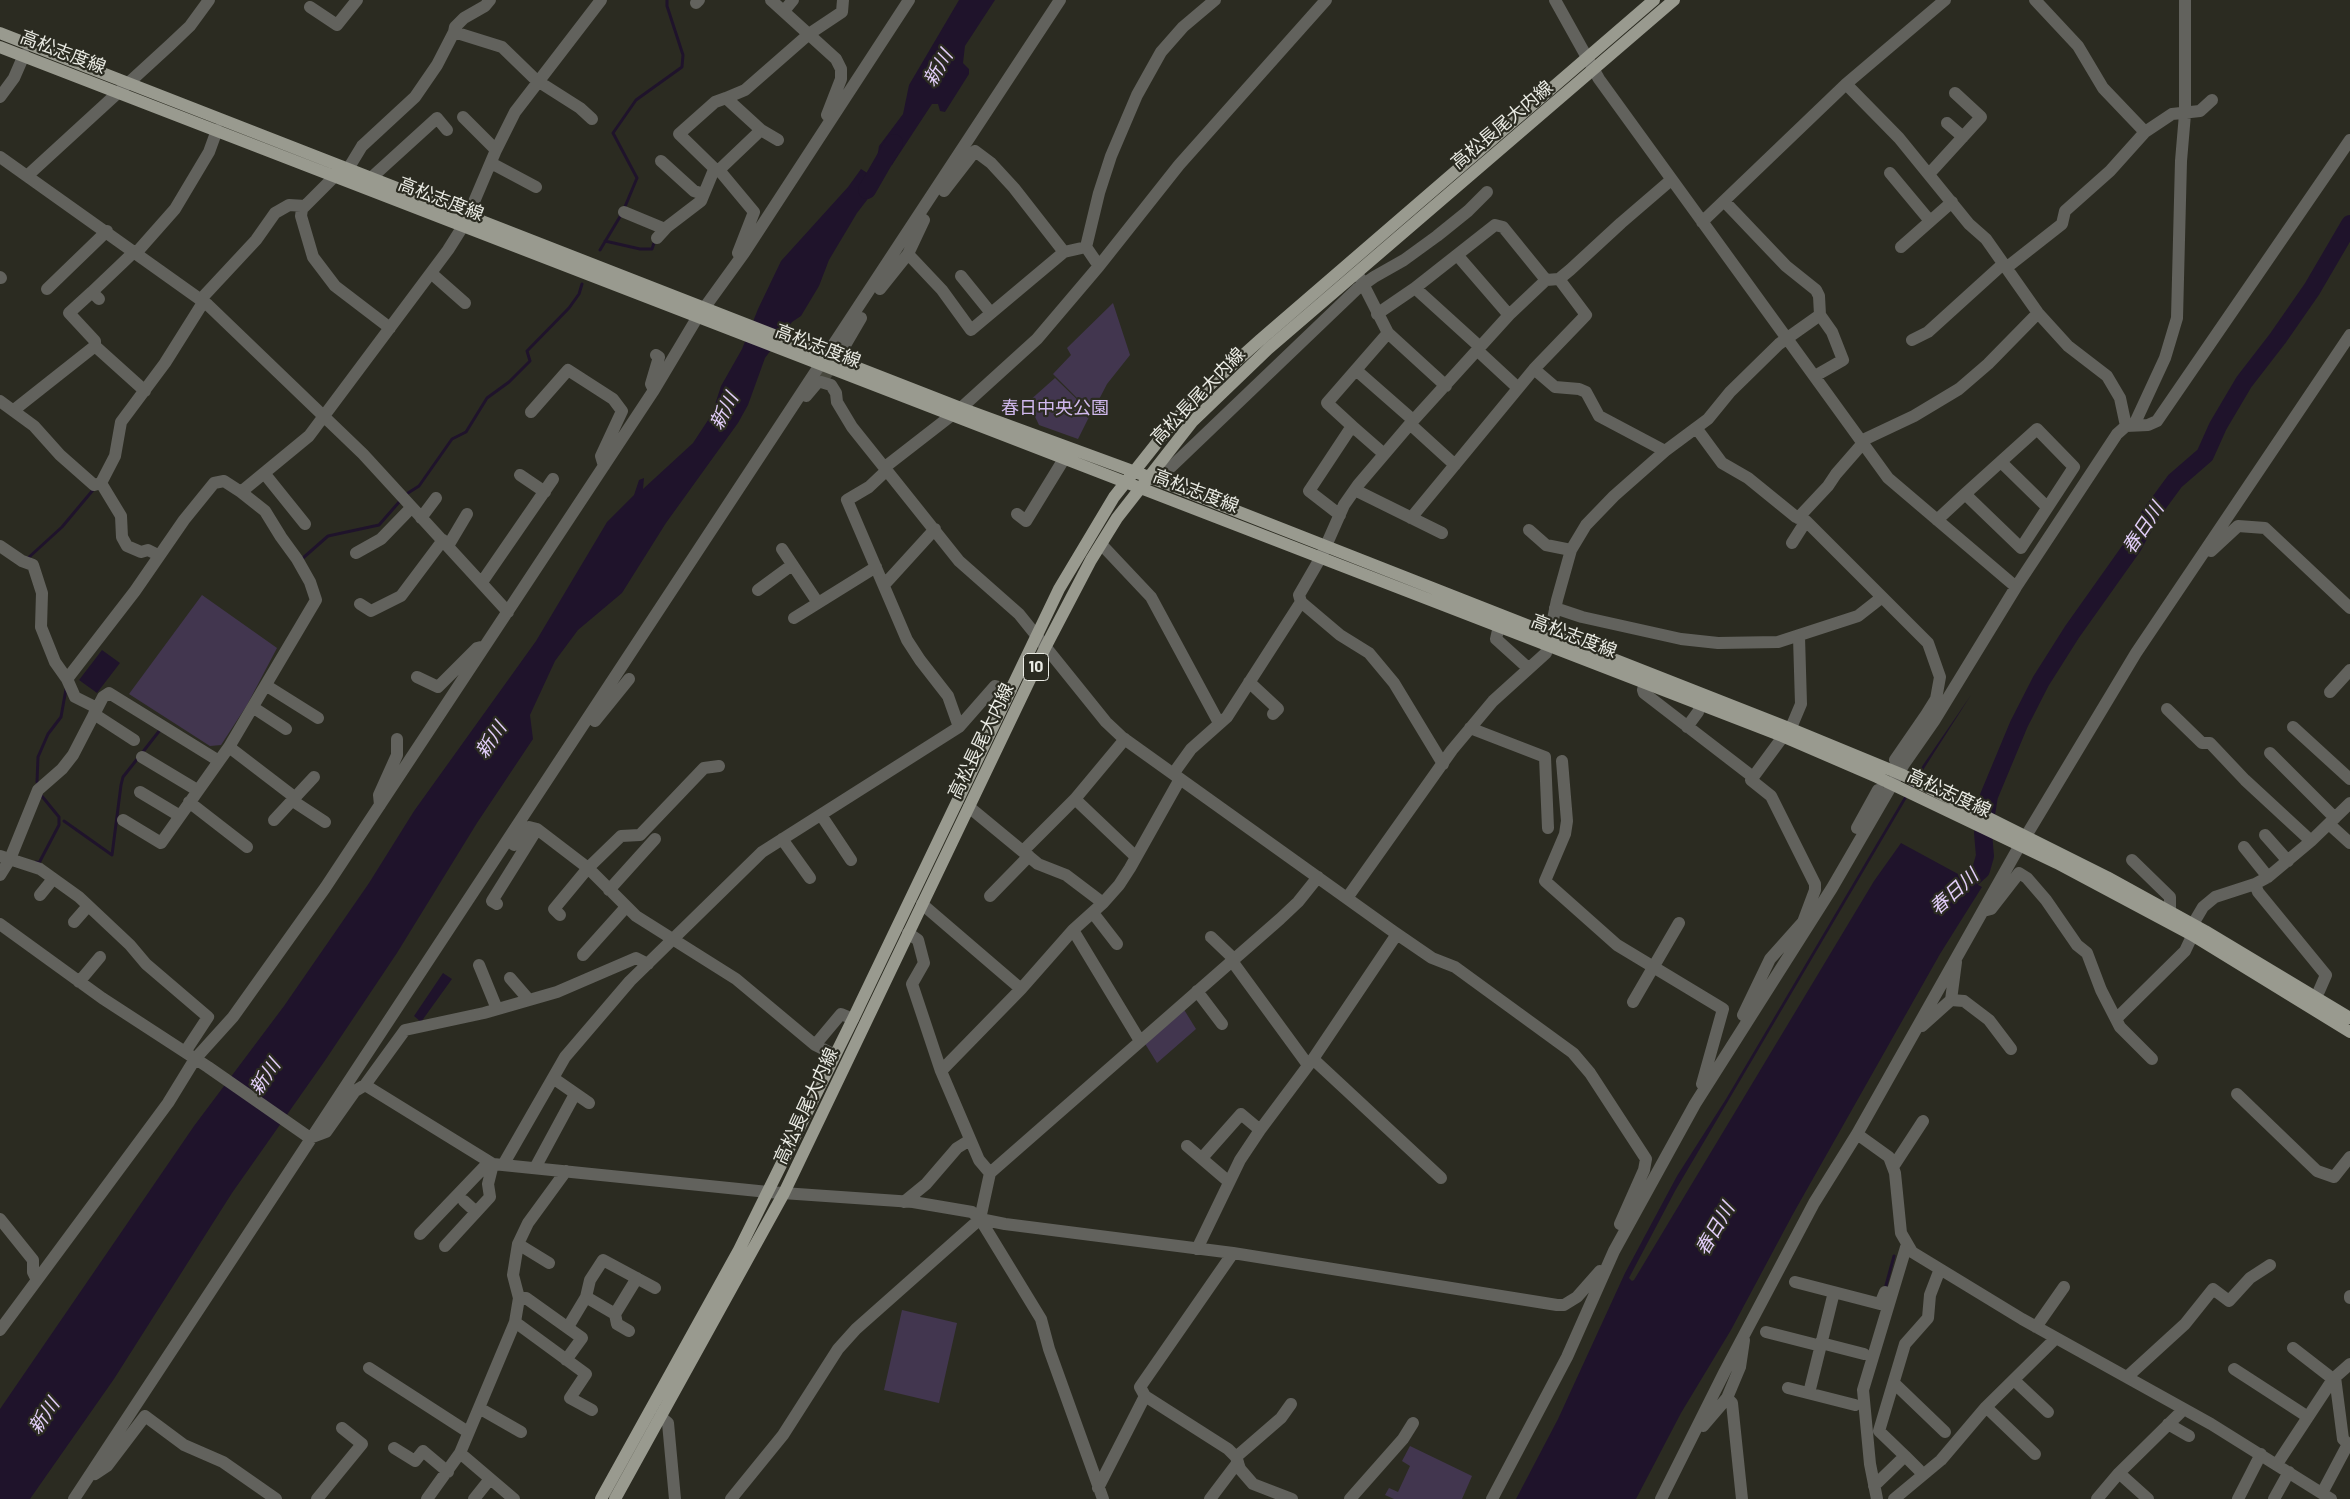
<!DOCTYPE html>
<html>
<head>
<meta charset="utf-8">
<style>
  body { margin:0 }
  canvas { display:block; background:#2b2b21 }
</style>
</head>
<body>
<canvas width="2350" height="1499"></canvas>
<script>
const c = document.querySelector('canvas').getContext('2d');
c.lineJoin = 'round';
function paint(path, color) { c.fillStyle = color; c.fill(path, 'evenodd'); }
const toPath = rows => new Path2D(rows.map(r => 'M' + r).join(''));
function stroke(path, color, width, dash) { c.strokeStyle = color; c.lineWidth = width; c.lineCap = dash ? 'butt' : 'round'; c.setLineDash(dash || []); c.stroke(path); }
function drawText(font, color, halo, rows, align = 'center') {
  c.font = font + ' Barlow,"Noto Sans JP",sans-serif'; c.lineWidth = 4.5; c.setLineDash([]); c.textBaseline = 'middle'; c.strokeStyle = halo; c.fillStyle = color; for (const [text, x, y, turn = 0] of rows) {
    c.save(); c.translate(x, y); c.rotate((+turn || 0) * Math.PI / 180); c.textAlign = isNaN(turn) ? turn : align; if (halo) c.strokeText(text, 0, 0); c.fillText(text, 0, 0); c.restore();
  }
}
const green = toPath([
  [1113,303,1130,355,1107,384,1092,413,1053,374,1071,355,1067,348],
  [1055,378,1091,413,1078,439,1039,425,1028,402],
  [202,595,277,648,247,705,221,745,210,746,129,694],
  [1183,1008,1196,1029,1157,1063,1144,1042],
  [902,1310,957,1323,939,1403,884,1390],
  [1410,1446,1472,1476,1462,1499,1394,1499,1385,1495,1389,1488,1398,1492,1410,1466,1402,1461]
]);
const water = toPath([
  [959,0,995,0,965,46,963,63,969,69,969,74,945,112,940,111,938,104,932,104,892,165,888,166,877,158,879,146,903,114,909,85],
  [875,167,882,171,876,179,881,182,857,213,829,260,819,286,801,316,792,322,765,358,748,405,738,423,666,523,622,593,578,630,555,661,530,715,533,739,477,823,397,953,324,1062,232,1193,114,1379,30,1499,0,1499,0,1409,194,1126,284,1006,369,883,414,811,536,641,607,522,634,495,639,480,644,478,643,489,693,443,712,414,721,386,742,349,758,309,781,261,848,187,861,169,869,174],
  [102,650,120,663,97,693,79,680],
  [1971,695,1925,767,1675,1191,1629,1278,1632,1281,1634,1280,1874,881,1901,843,1982,887,1940,954,1793,1214,1731,1330,1681,1413,1636,1499,1516,1499,1558,1419,1625,1273,1677,1176,1726,1099,1923,765],
  [443,973,452,979,421,1022,414,1016]
]);
const stream = toPath([
  [624,209,637,178,613,133,636,100,682,67,683,55,667,6,667,0],
  [605,241,640,249,652,249,655,240],
  [600,250,621,215],
  [408,493,419,486,452,439,466,432,487,398,509,382,530,361,527,351,569,308,579,294,582,284],
  [303,558,328,536,379,525,400,501],
  [27,559,62,527,93,490],
  [142,753,160,730],
  [37,782,38,757,48,734,61,717,66,689],
  [64,821,112,855,121,785,123,777,138,758],
  [36,862,39,863,59,825,59,817,41,795],
  [1885,1289,1894,1256]
]);
const river = toPath([
  [867,190,894,143],
  [1952,896,1981,870,1985,856,1983,833,1989,796,2019,724,2041,681,2072,632,2133,546,2150,515,2175,481,2205,455,2218,426,2244,382,2278,338,2312,289,2350,224]
]);
const minorTunnel = toPath([
  [823,379,844,347]
]);
const minor = toPath([
  [490,0,485,6,464,18,455,27,454,32,502,47,536,80,580,108,592,119],
  [771,0,836,59,841,69,841,79,827,115],
  [1555,0,1599,79,1888,478,2016,587],
  [2035,0,2078,46,2103,88,2145,132],
  [696,3,699,0],
  [310,7,337,25,357,0],
  [784,11,793,0],
  [1846,84,1899,138,1969,224,1986,239,2038,313,2068,346,2107,376,2120,398,2126,426],
  [0,97,14,78,24,55],
  [726,98,745,90,809,34,842,12,843,0],
  [463,117,496,150],
  [1947,123,1963,137],
  [761,130,778,140],
  [0,157,208,305,363,454,508,612],
  [661,161,694,191,703,194],
  [491,163,536,187],
  [348,169,362,146,415,97,437,65,454,32],
  [717,171,679,134,715,102,726,98,761,130,719,170],
  [1890,173,1930,221],
  [1929,174,1981,117,1955,93],
  [27,176,170,45,190,26,209,0],
  [335,176,302,209,301,216,313,257,335,286,390,328],
  [371,178,437,118,447,130],
  [944,191,975,151,991,163,1014,188,1064,252,1086,247,1099,266],
  [1724,201,1786,266,1816,290,1819,296,1820,315,1832,332,1843,360,1815,376],
  [624,212,665,229],
  [1702,222,1846,84,1945,0],
  [657,238,667,227,701,201,713,172,719,170,754,212,738,253],
  [1086,247,1099,193,1111,156,1137,95,1161,52,1183,27,1215,0],
  [1901,247,1952,202],
  [137,252,175,209,209,152,217,130],
  [908,254,942,290,971,330,1064,252],
  [1458,256,1509,315],
  [2006,268,2062,224,2065,211,2110,171,2145,132,2172,114,2200,111,2212,100],
  [431,273,465,303],
  [961,276,991,313],
  [0,277,1,278],
  [1360,278,1388,333],
  [1415,288,1495,225,1503,227,1546,280],
  [47,289,107,231],
  [880,289,908,254,924,220],
  [92,292,69,313,95,341,95,346],
  [99,299,92,292,135,251],
  [201,299,256,240,275,213,289,205,305,206],
  [1377,314,1415,288,1480,347],
  [1912,340,1928,332,2003,264],
  [844,347,861,318],
  [1477,350,1518,388],
  [1534,369,1555,387,1579,389,1586,392,1599,416,1665,451],
  [1356,370,1413,420],
  [653,388,651,384,659,357,656,355],
  [806,396,817,383,821,382,831,385,836,393,837,402,852,427,959,561,1019,614,1106,722,1123,738,1394,932,1432,958,1455,967,1573,1053,1590,1073,1646,1159,1644,1170,1620,1224],
  [0,401,34,426,60,455,94,485,101,483,115,456,121,422,165,363,204,301],
  [14,410,95,346,145,391],
  [531,412,568,370,613,399,622,411,601,456,604,466],
  [1410,424,1455,465],
  [2134,425,2165,358,2177,318,2181,161,2185,114,2185,0],
  [1352,426,1327,403,1388,333,1446,386],
  [1697,429,1722,463,1748,478,1796,517,1806,521,1928,643,1940,677,1936,699,1926,715,1934,721],
  [1861,441,1914,416,1959,389,1988,364,2038,313],
  [2001,462,2047,507],
  [885,467,961,408,1037,339,1099,266,1179,165,1326,0],
  [1171,467,1357,289,1374,277,1404,260,1437,236,1468,211,1487,192],
  [887,470,869,487,847,500,907,640,920,660,948,696,959,727],
  [264,473,305,524],
  [520,475,545,492],
  [101,483,121,516,122,537,127,546,141,552,148,550,158,555],
  [1355,490,1442,533],
  [1017,514,1026,521,1064,459],
  [1340,515,1309,491,1352,426,1384,454],
  [421,518,436,498],
  [1411,518,1534,369,1586,315,1559,279],
  [1798,518,1828,486,1836,474,1863,443],
  [1937,520,1965,494,2037,429,2074,467,2021,548,1965,494],
  [1529,530,1546,545,1571,550],
  [1792,543,1806,521],
  [1101,544,1151,597,1219,723],
  [0,546,22,561,33,565,42,593,41,627,55,662,67,679],
  [448,546,467,514],
  [782,549,818,603],
  [2211,551,2238,526,2265,528,2350,608],
  [356,553,381,539,411,508],
  [482,582,553,479],
  [884,585,935,529],
  [758,590,792,565],
  [360,604,371,611,401,596,443,540],
  [1555,608,1582,617,1681,639,1718,643,1778,642,1858,616,1881,598],
  [794,618,876,567],
  [1499,626,1496,639,1528,668],
  [417,677,438,687,477,648,481,647],
  [1249,682,1278,709,1273,714],
  [1645,683,1643,690,1644,693,1753,777],
  [267,686,318,718],
  [2330,692,2350,670],
  [97,708,75,697,67,679,135,591,184,520,214,483,224,481,241,492],
  [254,708,286,729],
  [2167,709,2202,743,2210,743,2245,780,2311,841],
  [94,714,134,740],
  [595,721,629,679],
  [1687,727,1698,712,1701,704],
  [2293,727,2350,779],
  [1470,728,1545,757,1548,828],
  [229,747,293,796,296,803,325,822],
  [2270,753,2335,818],
  [142,757,197,790],
  [1895,760,1926,715],
  [1562,761,1567,821,1565,834,1545,881,1617,945,1723,1009,1702,1084],
  [1443,764,1394,683,1369,653,1340,635,1301,602,1299,595,1321,557,1344,505,1358,485,1410,424,1509,315,1546,280,1559,279,1570,270,1621,223,1671,180],
  [1173,774,1191,749,1227,717,1301,602],
  [140,792,180,816],
  [1075,799,1136,857],
  [189,802,247,847],
  [380,805,379,795,397,755,397,739],
  [969,807,1038,864,1066,875,1103,903,1119,885,1130,868,1180,779],
  [821,815,851,860],
  [123,820,161,843,219,761],
  [274,820,314,777],
  [2329,824,2350,843],
  [1857,828,1878,790],
  [2265,835,2288,861],
  [2026,836,2136,653,2350,335],
  [782,839,810,878],
  [514,845,529,827,537,829,588,868,636,916,736,979,815,1045,841,1014,853,1019],
  [2244,847,2268,877],
  [1023,851,1075,799,1125,739],
  [0,856,40,869,79,897,130,945,146,964,208,1017,185,1052],
  [2132,860,2170,897,2170,911],
  [0,875,10,859,38,790,62,769,73,755,103,697,109,693,219,761,229,747,316,600,310,582,297,559,281,537,265,511,241,492,309,436,448,250,465,223,496,150,515,112,601,0],
  [2255,884,2258,892,2326,975,2319,991],
  [609,890,655,839],
  [40,895,53,879],
  [990,896,1029,856],
  [1347,898,1452,750,1493,701,1546,653,1557,600,1571,550,1586,525,1614,496,1665,451,1708,419,1730,392,1779,344,1820,315],
  [1103,903,1073,930,1140,1041],
  [497,904,492,901,537,829],
  [922,904,1021,989],
  [1987,910,1991,909,2019,873,2027,878,2046,900,2077,945,2087,953,2101,990,2120,1027,2152,1059],
  [1093,913,1117,944],
  [560,915,554,909,588,868,621,836,640,835,704,768,719,766],
  [74,922,88,906],
  [0,924,102,998,208,1067,310,1138],
  [908,933,918,940,924,963,912,984,941,1071],
  [1211,937,1234,959],
  [583,955,626,907],
  [1232,961,1308,1065],
  [479,965,497,1009],
  [510,978,529,1000],
  [79,982,100,957],
  [1197,991,1222,1024],
  [1951,1000,1964,1001,1989,1020,2011,1049],
  [1633,1002,1679,923],
  [1743,1015,1770,959,1803,922,1815,890,1815,884,1771,796,1751,780,1793,723,1801,704,1799,637],
  [2116,1019,2185,951,2194,932,2193,924,2203,907,2215,897,2255,884,2268,877,2311,841,2350,803],
  [1922,1026,1951,1000,1956,962],
  [815,1045,835,1055],
  [1313,1059,1441,1178],
  [553,1078,589,1103],
  [365,1085,405,1030,484,1013,557,992,636,958,648,964],
  [2237,1094,2317,1171,2334,1177,2350,1157],
  [1857,1134,1889,1157,1895,1173,1901,1233,1912,1252,2022,1319,2211,1424,2331,1499],
  [310,1138,326,1132,355,1091,365,1085,493,1164,768,1192,913,1202,972,1212,980,1219,1005,1224,1233,1253,1557,1305,1564,1305,1577,1297,1600,1271],
  [1187,1146,1229,1182],
  [1202,1158,1241,1114,1260,1130],
  [503,1165,565,1057,630,981,762,852,959,727,995,686,1011,690],
  [1893,1167,1923,1121],
  [535,1168,575,1094],
  [990,1173,1280,919,1298,902,1318,877],
  [464,1201,476,1212],
  [904,1202,926,1184,957,1148,970,1140],
  [0,1219,33,1260,33,1272,36,1278],
  [980,1219,1041,1319,1049,1349,1103,1499],
  [420,1234,489,1162],
  [518,1244,549,1263],
  [445,1246,490,1197,488,1184,493,1164],
  [1197,1249,1240,1160,1260,1130,1313,1059,1397,934],
  [1795,1282,1880,1304,1885,1292],
  [2350,1296,2350,1298],
  [586,1297,615,1314,617,1324,629,1331],
  [519,1298,526,1298,582,1338,566,1360],
  [615,1314,637,1278],
  [515,1322,586,1374,570,1398,592,1410],
  [568,1327,586,1297,590,1280,603,1260,655,1288],
  [2036,1327,2064,1287],
  [0,1330,168,1103,195,1059,233,1017,325,888,654,390,697,318,744,253,909,0],
  [1766,1332,1821,1346],
  [1821,1343,1864,1354],
  [2293,1348,2333,1379],
  [369,1368,468,1432],
  [2234,1369,2308,1417],
  [2127,1377,2185,1324,2213,1289,2229,1301,2250,1278,2270,1265],
  [2015,1381,2048,1412],
  [1894,1383,1945,1432],
  [1788,1388,1855,1405],
  [1809,1393,1834,1292],
  [1145,1396,1140,1387,1233,1253],
  [1727,1398,1732,1403,1742,1499],
  [1986,1407,2035,1454],
  [479,1408,521,1432],
  [661,1417,668,1423,675,1499],
  [2168,1424,2189,1436],
  [1703,1426,1727,1398,1740,1367,1744,1340],
  [394,1448,415,1461,423,1451,448,1472],
  [460,1453,514,1499],
  [1905,1456,1919,1470],
  [1236,1457,1281,1418,1291,1404],
  [2277,1464,2333,1379,2350,1364],
  [94,1473,95,1474,107,1466,145,1416,184,1445,223,1462,276,1499],
  [2119,1473,2148,1499],
  [1874,1486,1905,1456,1879,1431,1905,1344,1928,1318,1930,1295,1940,1269],
  [1098,1488,1145,1396,1228,1449,1236,1457,1240,1469,1253,1484,1292,1499],
  [2322,1493,2348,1444,2343,1439,2335,1377],
  [74,1499,1060,0],
  [317,1499,362,1444,342,1428],
  [427,1499,460,1453,515,1322,519,1298,513,1275,518,1244,528,1223,566,1171],
  [474,1499,490,1479],
  [731,1499,783,1435,838,1349,856,1329,980,1219,990,1173,979,1160,941,1071,1021,989,1073,930],
  [1210,1499,1238,1462],
  [1350,1499,1403,1439,1413,1423],
  [1492,1499,1567,1357,1614,1251,1695,1104,1832,888,1904,764,1934,721,2016,587,2117,434,2126,426,2148,425,2157,421,2350,140],
  [1661,1499,1725,1371,1814,1203,1857,1134,2020,845],
  [1877,1499,1870,1464,1863,1390,1907,1244],
  [1894,1499,1941,1460,1986,1407,2056,1338],
  [2097,1499,2119,1473,2184,1409],
  [2238,1499,2261,1454],
  [2274,1499,2289,1472]
]);
const major = toPath([
  [0,33,961,408,1165,483,1789,728,1903,775,2107,877,2205,931,2350,1018],
  [0,47,1782,736,1877,777,2057,863,2192,935,2350,1032],
  [601,1499,739,1250,853,1019,1059,589,1114,497,1175,420,1201,393,1260,340,1654,0],
  [615,1499,784,1193,1046,646,1091,560,1117,518,1192,422,1268,349,1674,0]
]);
const shields = [
  [1036,667,25]
];
const shieldNames = [
  ["10",1036,667]
];
const streetNames = [
  ["高松志度線",63,52,21],
  ["高松長尾大内線",1502,125,-40],
  ["高松志度線",441,199,21],
  ["高松志度線",818,346,21],
  ["高松長尾大内線",1198,396,-46],
  ["高松志度線",1196,491,21],
  ["高松志度線",1574,636,21],
  ["高松長尾大内線",981,741,-64],
  ["高松志度線",1949,793,25],
  ["高松長尾大内線",806,1106,-65]
];
const parkNames = [
  ["春日中央公園",1055,408]
];
const waterNames = [
  ["新川",938,68,-60],
  ["新川",724,411,-62],
  ["春日川",2143,528,-56],
  ["新川",491,740,-56],
  ["春日川",1954,892,-42],
  ["新川",265,1077,-56],
  ["春日川",1715,1229,-60],
  ["新川",44,1416,-56]
];
paint(green, '#42364f');
paint(water, '#1f132b');
stroke(stream, '#1f132b', 3);
stroke(river, '#1f132b', 18);
stroke(minorTunnel, '#48483e', 12, [12, 6]);
stroke(minor, '#62625d', 12);
stroke(major, '#999a8f', 12);
for (const [x, y, w] of shields) { const box = new Path2D(); box.roundRect(x - w / 2, y - 13.5, w, 27, 4); c.fillStyle = '#2b2b21'; c.fill(box); stroke(box, '#ebece5', 1); }
drawText('bold 16px', '#ebece5', null, shieldNames);
drawText('18px', '#ebece5', '#2b2b21', streetNames);
drawText('18px', '#d1b9ee', '#2b2b21', parkNames);
drawText('italic 19px', '#e2cef9', '#2b2b21', waterNames);
</script>
</body>
</html>
